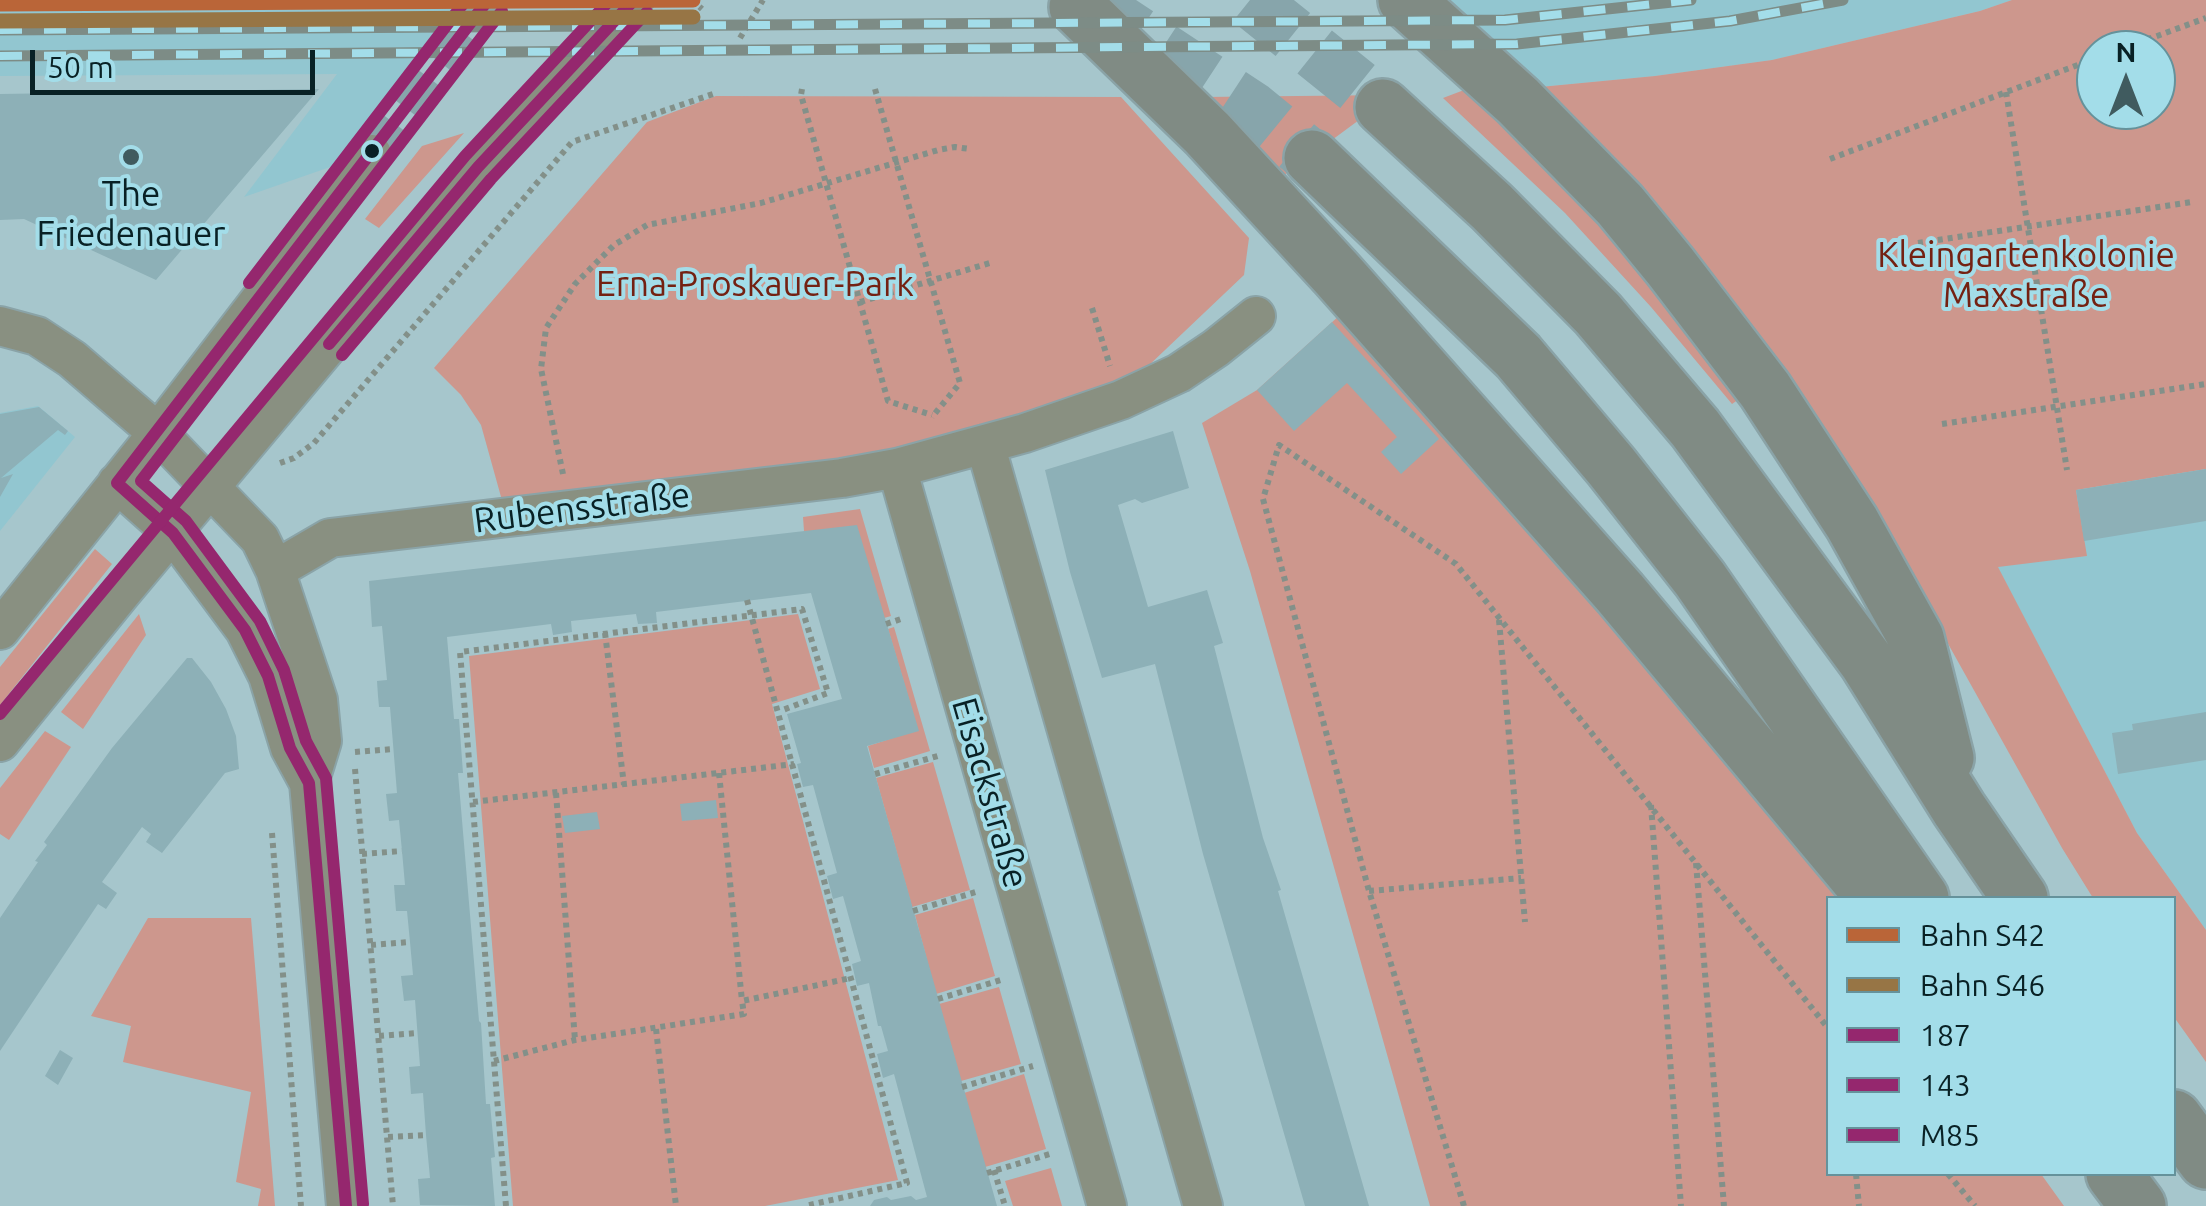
<!DOCTYPE html>
<html>
<head>
<meta charset="utf-8">
<style>
  body { margin:0 }
  #map { position:relative; width:2206px; height:1206px; overflow:hidden; background:#a6c6cc; font-family:Ubuntu,sans-serif }
  canvas { display:block }
  .legend { position:absolute; left:1826px; top:896px; width:350px; height:280px; box-sizing:border-box; background:#a3dde9; border:2px solid #65929b; margin:0; padding:12px 18px; list-style:none; font-size:30px; color:#092125 }
  .legend li { display:flex; align-items:center; gap:20px; height:50px }
  .legend b { width:50px; border:2px solid #65929b }
  .north { position:absolute; left:2076px; top:30px; width:100px; height:100px; box-sizing:border-box; background:#a3dde9; border:2px solid #65929b; border-radius:50%; rotate:0deg; font-size:28px; font-weight:700; line-height:40px; text-align:center; color:#092125 }
  .north::after { content:''; display:block; margin:auto; width:35px; height:45px; background:#405b5f; clip-path:polygon(50% 0,100% 100%,50% 72%,0 100%) }
  .scale { position:absolute; left:30px; top:50px; width:285px; height:45px; box-sizing:border-box; border:5px solid #092125; border-top:0; padding-left:12px; font-size:30px; line-height:35px; white-space:nowrap; color:#092125; -webkit-text-stroke:8px #a3dde9; paint-order:stroke }
</style>
</head>
<body>
<div id="map">
<canvas width="2206" height="1206"></canvas>
<ul class="legend">
<li><b style="height:12px;background:#ba6538"></b>Bahn S42</li>
<li><b style="height:12px;background:#977545"></b>Bahn S46</li>
<li><b style="height:12px;background:#95276e"></b>187</li>
<li><b style="height:12px;background:#95276e"></b>143</li>
<li><b style="height:12px;background:#95276e"></b>M85</li>
</ul>
<div class="north">N</div>
<div class="scale">50 m</div>
</div>
<script>
const c = document.querySelector('canvas').getContext('2d');
c.lineJoin = 'round';
function paint(path, color) { c.fillStyle = color; c.fill(path, 'evenodd'); }
const toPath = rows => new Path2D(rows.map(r => 'M' + r).join(''));
function stroke(path, color, width, dash) { c.strokeStyle = color; c.lineWidth = width; c.lineCap = dash ? 'butt' : 'round'; c.setLineDash(dash || []); c.stroke(path); }
function drawText(font, color, halo, rows, align = 'center') {
  c.font = font + ' Ubuntu,sans-serif'; c.lineWidth = 8; c.setLineDash([]); c.textBaseline = 'middle'; c.strokeStyle = halo; c.fillStyle = color; for (const [text, x, y, turn = 0] of rows) {
    c.save(); c.translate(x, y); c.rotate((+turn || 0) * Math.PI / 180); c.textAlign = isNaN(turn) ? turn : align; if (halo) c.strokeText(text, 0, 0); c.fillText(text, 0, 0); c.restore();
  }
}
const built = toPath([
  [0,0,463,0,333,166,244,197,337,74,0,76],
  [1448,0,2012,0,1980,11,1772,60,1655,76,1540,87],
  [38,406,75,437,0,531,0,413],
  [2206,469,2206,930,2137,833,1997,566,2086,556,2076,490]
]);
const green = toPath([
  [2012,0,2206,0,2206,469,2076,490,2087,556,1998,567,2137,833,2206,930,2206,1062,2174,1017,2174,898,2093,898,2062,848,1860,486,1786,370,1690,248,1540,87,1655,76,1772,60,1980,11],
  [2096,50,2156,50,2156,110,2096,110],
  [1472,87,1582,198,1742,397,1732,404,1651,307,1565,213,1443,98],
  [1393,95,1279,179,1203,97],
  [716,96,1121,97,1249,238,1244,275,1145,369,1126,380,1029,415,840,463,503,504,481,425,461,395,434,368,647,122],
  [464,133,379,228,365,219,422,146],
  [1340,315,1595,604,1838,898,1828,898,1828,1174,2041,1174,2064,1206,1430,1206,1250,571,1202,423,1257,390],
  [860,509,891,616,884,618,804,531,803,517],
  [95,549,112,564,0,705,0,667],
  [139,614,146,635,83,729,61,712],
  [798,614,820,689,772,704,898,1180,765,1206,513,1206,469,656],
  [894,627,930,751,874,768,868,746,918,730,888,629],
  [45,731,71,747,9,840,0,834,0,788],
  [933,762,970,890,912,907,876,778],
  [973,898,995,976,936,994,915,915],
  [148,918,251,918,275,1206,258,1206,261,1189,236,1182,251,1092,123,1062,131,1026,91,1016],
  [999,987,1021,1064,961,1081,939,1004],
  [1024,1074,1046,1149,985,1167,964,1093],
  [1051,1168,1062,1206,1013,1206,1005,1181]
]);
const building = toPath([
  [319,89,156,280,24,219,0,220,0,94],
  [1332,322,1439,439,1401,474,1381,452,1397,437,1347,383,1294,431,1257,390],
  [39,407,68,431,65,435,58,430,1,478,13,474,0,497,0,414],
  [1173,431,1189,488,1142,503,1135,499,1118,505,1148,607,1207,590,1223,643,1214,646,1263,838,1281,890,1278,891,1369,1206,1305,1206,1203,854,1155,664,1102,678,1070,572,1045,470],
  [2206,469,2206,521,2084,541,2076,490],
  [857,525,919,731,867,746,997,1206,870,1206,874,1200,887,1197,891,1200,911,1196,916,1200,927,1197,894,1074,883,1078,877,1054,888,1051,881,1026,878,1026,869,983,857,986,852,964,861,961,843,896,833,899,827,876,837,873,813,785,803,787,797,764,801,763,787,714,842,699,811,593,656,612,657,623,638,624,636,614,571,621,572,632,553,635,551,624,447,637,454,719,459,719,463,773,458,773,479,1021,481,1023,486,1104,490,1104,495,1157,491,1158,495,1206,420,1205,418,1179,430,1178,426,1135,423,1093,411,1094,409,1067,420,1066,415,1000,404,1001,401,976,413,975,410,942,407,911,396,911,394,885,405,885,402,851,399,820,389,821,386,794,397,793,390,707,379,707,378,696,377,681,387,680,382,626,372,627,369,581],
  [187,658,192,658,211,682,226,709,236,736,239,769,225,773,162,853,146,842,151,834,142,827,102,882,117,893,106,909,98,904,0,1051,0,918,38,862,35,861,47,845,44,842,112,748],
  [2206,712,2206,760,2118,774,2112,733,2133,730,2132,724],
  [716,800,718,818,682,821,680,804],
  [597,812,600,829,565,833,562,816],
  [60,1050,73,1058,58,1085,45,1076]
]);
const minorTunnel = toPath([
  [372,154,488,0]
]);
const highwayTunnel = toPath([
  [1250,0,1383,107],
  [1092,4,1252,109,1312,158]
]);
const path = toPath([
  [692,0,702,9],
  [740,38,763,0],
  [2119,50,2206,18],
  [802,89,801,95,888,401,932,415],
  [875,89,960,383,932,417],
  [2006,92,2067,470],
  [1830,159,2096,58],
  [1918,243,2192,202],
  [860,302,993,262],
  [1092,308,1110,366],
  [1942,424,2206,384],
  [280,463,294,458,314,443,572,142,716,93],
  [563,474,541,369,546,328,575,284,614,245,647,225,761,203,938,150,955,147,970,149],
  [747,600,907,1183,805,1206],
  [1499,620,1525,922],
  [886,624,904,618],
  [605,633,624,785],
  [355,752,393,749],
  [355,769,393,1206],
  [719,773,742,1001],
  [875,774,941,755],
  [556,793,575,1040],
  [473,802,794,764],
  [1651,805,1681,1206],
  [272,833,301,1206],
  [362,854,402,851],
  [1696,863,1724,1206],
  [1369,891,1521,878],
  [913,911,979,891],
  [371,945,410,942],
  [938,999,1004,979],
  [656,1029,676,1206],
  [379,1036,417,1033],
  [494,1061,575,1040,744,1014,742,1001,851,978],
  [962,1087,1033,1066],
  [388,1137,426,1135],
  [994,1170,1005,1206],
  [987,1173,1053,1153],
  [1856,1174,1859,1206],
  [1948,1174,1975,1206],
  [506,1206,460,652,802,609,828,693,780,711],
  [1464,1206,1369,891,1263,499,1279,445,1456,564,1828,1028]
]);
const minor = toPath([
  [0,326,37,336,72,359,158,433,260,539,275,570,318,700,322,741,309,783,346,1206],
  [985,444,1203,1206],
  [897,468,1107,1206],
  [117,483,173,533,245,630,268,676,290,748,309,783],
  [275,570,330,538,842,478,897,468,1025,433,1121,400,1179,373,1216,348,1256,316],
  [0,630,158,433,372,154],
  [0,742,122,592,478,167,634,0]
]);
const highway = toPath([
  [1406,0,1518,101,1620,205,1670,266,1765,390,1852,523,1916,638,1946,758],
  [1077,7,1207,133,1337,274,1620,593,1875,898],
  [1383,107,1492,207,1598,314,1695,428,1867,662,1959,809,2020,898],
  [1312,158,1518,356,1611,466,1700,579,1921,898],
  [2174,1118,2206,1161],
  [2114,1174,2138,1206]
]);
const rail = toPath([
  [0,30,1505,20,1691,0],
  [0,56,1517,44,1730,21,1843,0]
]);
const bus1 = toPath([
  [329,344,478,167,634,0],
  [346,1206,309,783,290,748,268,676,245,630,173,533,117,483,488,0]
]);
const bus2 = toPath([
  [342,355,491,179,647,12],
  [363,1204,326,778,306,741,284,670,260,621,186,521,141,481,502,11]
]);
const bus3 = toPath([
  [249,283,466,0],
  [0,714,465,156,610,0]
]);
const rail1 = toPath([
  [0,4,693,0]
]);
const rail2 = toPath([
  [0,21,693,17]
]);
const markers = [
  [372,151,9,"#092125"],
  [131,157,10,"#405b5f"]
];
const poiNames = [
  ["The",131,194],
  ["Friedenauer",131,234]
];
const parkNames = [
  ["Kleingartenkolonie",2026,255],
  ["Maxstraße",2026,295],
  ["Erna-Proskauer-Park",755,284]
];
const streetNames = [
  ["Rubensstraße",582,508,-7],
  ["Eisackstraße",990,793,74]
];
paint(built, '#92c6d0');
paint(green, '#cd978d');
paint(building, '#8db0b7');
stroke(minorTunnel, '#87a5ab', 38, [38, 19]);
stroke(highwayTunnel, '#87a5ab', 55, [55, 28]);
stroke(minor, '#8aa3a7', 42);
stroke(highway, '#8aa3a7', 60);
stroke(path, '#839089', 6, [5, 5]);
stroke(minor, '#899081', 38);
stroke(highway, '#808b84', 55);
stroke(rail, '#7d8c86', 11);
stroke(rail, '#a3dde9', 8, [22]);
stroke(bus1, '#95276e', 12);
stroke(bus2, '#95276e', 12);
stroke(bus3, '#95276e', 12);
stroke(rail1, '#ba6538', 15);
stroke(rail2, '#977545', 15);
for (const [x, y, r, color] of markers) { const dot = new Path2D(); dot.arc(x, y, r, 0, 2 * Math.PI); c.fillStyle = color; c.fill(dot); stroke(dot, '#a3dde9', 4); }
drawText('35px', '#092125', '#a3dde9', poiNames);
drawText('35px', '#742112', '#a3dde9', parkNames);
drawText('35px', '#092125', '#a3dde9', streetNames);
</script>
</body>
</html>
